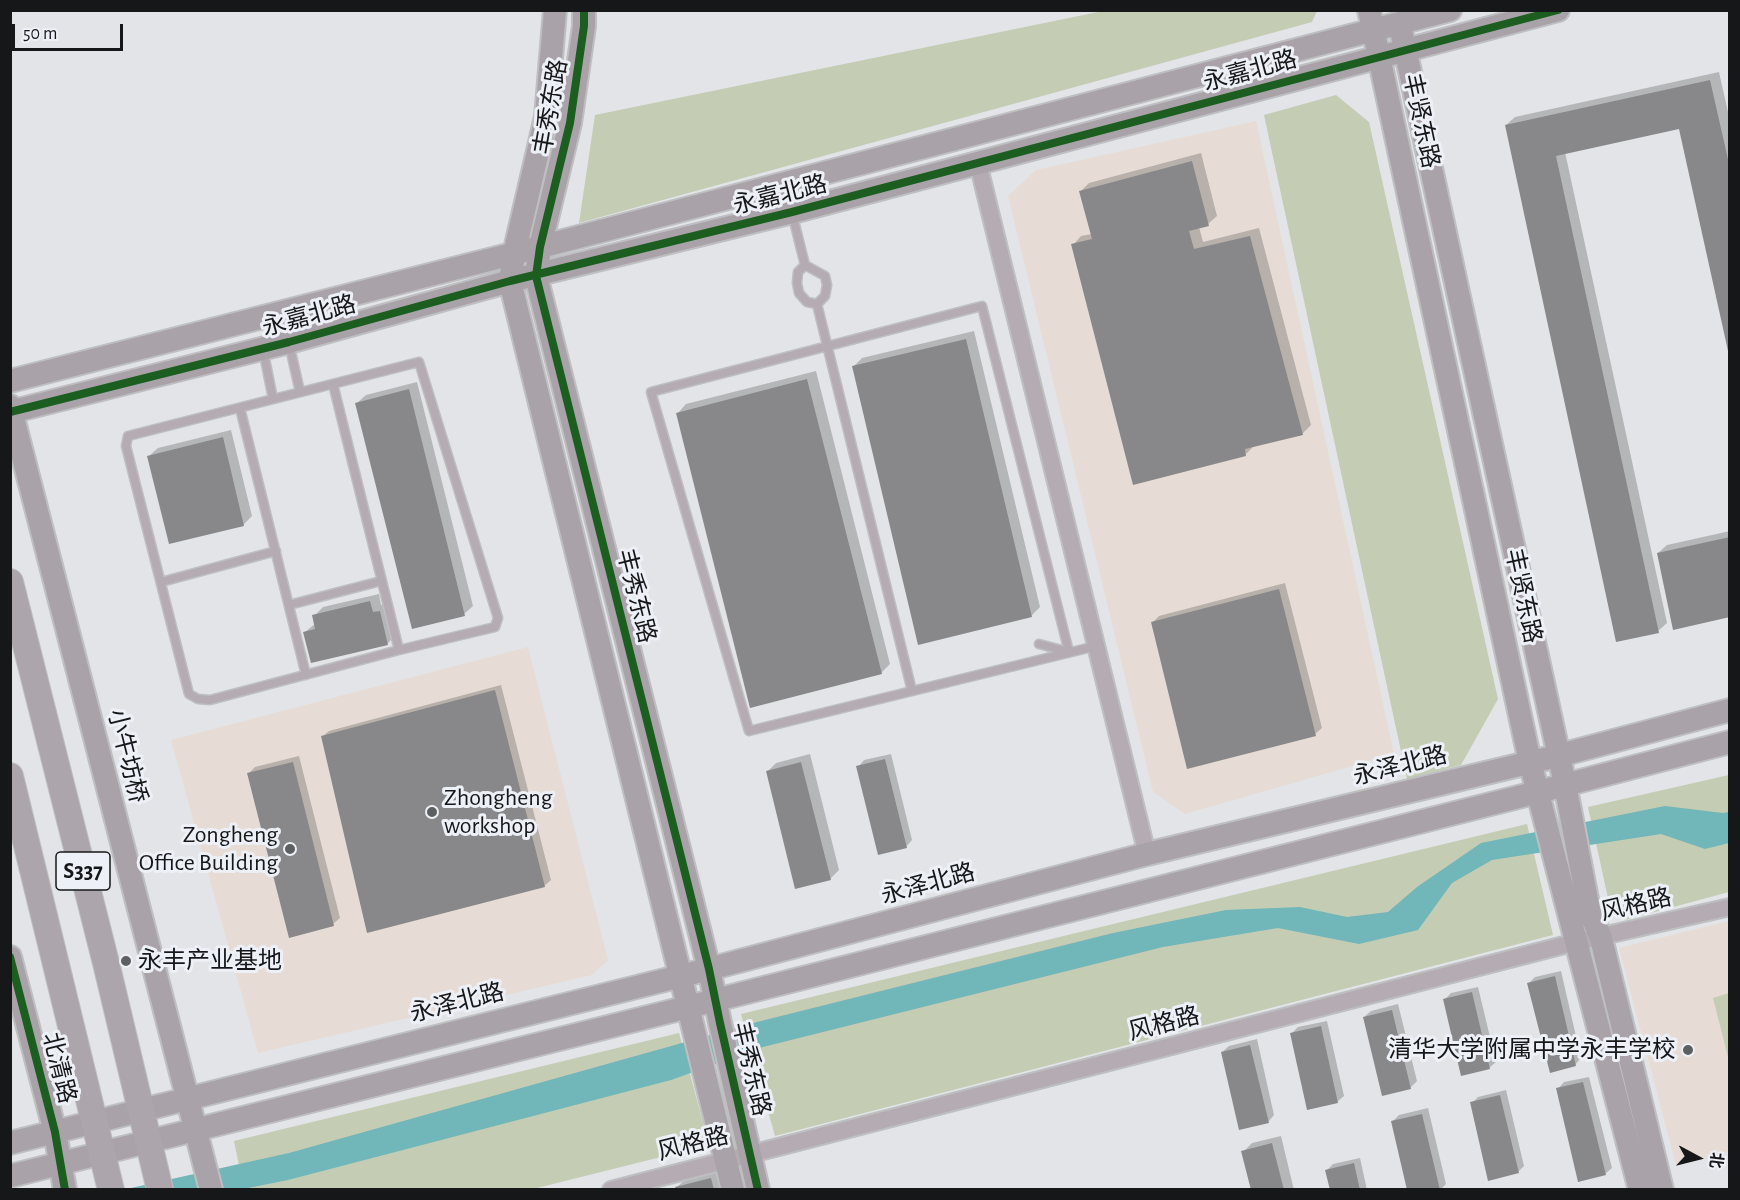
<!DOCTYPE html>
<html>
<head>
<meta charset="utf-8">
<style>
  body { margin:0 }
  #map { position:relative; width:1740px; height:1200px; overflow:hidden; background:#e2e4e7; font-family:"Alegreya Sans","Noto Sans SC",sans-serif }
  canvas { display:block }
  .frame { position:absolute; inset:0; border:12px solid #161719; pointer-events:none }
  .north { position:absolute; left:1668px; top:1128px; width:60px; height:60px; -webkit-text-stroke:4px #edf0f7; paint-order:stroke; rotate:97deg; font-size:16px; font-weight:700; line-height:24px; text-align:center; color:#161719 }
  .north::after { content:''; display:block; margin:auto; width:21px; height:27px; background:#161719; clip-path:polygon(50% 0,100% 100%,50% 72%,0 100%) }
  .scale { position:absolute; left:12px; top:24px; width:111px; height:27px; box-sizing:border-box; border:3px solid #161719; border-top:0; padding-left:8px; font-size:18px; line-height:21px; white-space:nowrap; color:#161719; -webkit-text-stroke:4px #edf0f7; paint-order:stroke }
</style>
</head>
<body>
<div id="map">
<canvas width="1740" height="1200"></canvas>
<div class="frame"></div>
<div class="north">北</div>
<div class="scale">50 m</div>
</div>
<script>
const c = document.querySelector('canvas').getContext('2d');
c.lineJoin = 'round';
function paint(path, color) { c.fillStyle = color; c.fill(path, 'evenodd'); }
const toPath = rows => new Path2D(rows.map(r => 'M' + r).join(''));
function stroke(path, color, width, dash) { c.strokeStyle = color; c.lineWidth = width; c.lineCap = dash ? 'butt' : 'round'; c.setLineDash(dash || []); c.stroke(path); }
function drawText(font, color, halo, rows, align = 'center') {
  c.font = font + ' "Alegreya Sans","Noto Sans SC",sans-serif'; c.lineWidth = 6; c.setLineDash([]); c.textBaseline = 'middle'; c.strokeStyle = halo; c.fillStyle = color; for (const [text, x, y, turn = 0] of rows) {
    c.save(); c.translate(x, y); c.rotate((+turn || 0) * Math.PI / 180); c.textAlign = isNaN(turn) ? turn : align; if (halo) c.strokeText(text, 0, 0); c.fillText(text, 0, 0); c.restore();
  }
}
const industrial = toPath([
  [1256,121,1394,754,1185,814,1153,792,1008,196,1036,170],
  [528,647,608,960,592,975,258,1053,171,740],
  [1729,921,1729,1151,1676,1165,1619,948]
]);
const green = toPath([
  [1103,11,1317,11,1312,22,579,223,595,115],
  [1336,95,1369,122,1498,699,1461,765,1407,779,1264,115],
  [1729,775,1729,892,1625,920,1610,907,1588,807],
  [1527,824,1553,935,775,1136,741,1014],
  [1729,993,1730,993,1729,1061,1713,998],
  [679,1033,709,1145,533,1189,244,1190,234,1141]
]);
const water = toPath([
  [1665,806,1723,813,1729,812,1729,843,1705,849,1661,834,1492,860,1452,883,1418,930,1359,944,1278,928,1163,947,763,1047,671,1080,288,1180,243,1189,122,1190,289,1153,757,1022,1113,933,1226,910,1300,907,1347,917,1388,912,1417,887,1481,843]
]);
const shadow = toPath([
  [1719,72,1730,121,1730,357,1680,127,1565,152,1667,623,1658,631,1506,125,1515,117],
  [1201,153,1217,216,1208,224,1199,227,1203,242,1259,228,1311,425,1302,434,1254,446,1246,454,1073,245,1081,236,1092,234,1081,191,1089,183],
  [974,331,1040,607,1031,616,853,367,862,358],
  [816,371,890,664,881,673,678,413,686,404],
  [417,382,473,606,464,614,357,403,366,395],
  [231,430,252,516,243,525,149,456,158,448],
  [1730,531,1730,616,1658,553,1667,545],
  [1285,583,1322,728,1315,734,1153,622,1159,616],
  [379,594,381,605,388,603,396,635,387,644,305,632,316,623,314,616,323,607],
  [501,685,551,880,544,886,322,737,329,731],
  [810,754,839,870,830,879,768,771,776,763],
  [891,754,912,840,906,847,858,767,864,760],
  [299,756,340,918,333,924,248,774,255,767],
  [1561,971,1581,1058,1575,1065,1529,983,1535,977],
  [1478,987,1496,1062,1489,1068,1444,1000,1451,993],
  [1398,1004,1417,1081,1411,1087,1383,1094,1364,1017,1371,1011],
  [1327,1021,1344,1096,1337,1102,1291,1034,1298,1027],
  [1257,1039,1274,1115,1268,1122,1222,1052,1229,1046],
  [1589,1077,1612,1168,1605,1174,1558,1089,1564,1082],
  [1506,1090,1524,1166,1518,1172,1472,1103,1478,1097],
  [1428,1108,1446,1184,1440,1190,1408,1190,1392,1122,1399,1115],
  [1281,1136,1294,1190,1252,1190,1243,1152,1252,1143],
  [1360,1158,1367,1190,1331,1190,1327,1170,1333,1164],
  [720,1170,724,1190,678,1190,677,1187,686,1179]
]);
const building = toPath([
  [1710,80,1730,168,1730,360,1679,129,1556,156,1659,633,1616,642,1505,125],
  [1192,161,1209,226,1189,231,1194,249,1250,236,1303,435,1245,449,1246,456,1133,485,1071,244,1092,239,1079,191],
  [966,339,1032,617,918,645,852,366],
  [807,379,882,674,750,708,676,413],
  [409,389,465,616,412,629,355,403],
  [223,437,244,526,169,544,147,456],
  [1730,537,1730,617,1673,630,1657,553],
  [1279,589,1316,736,1187,769,1151,622],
  [370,601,373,612,380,611,388,645,311,663,303,632,315,629,312,615],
  [495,690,545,887,367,933,321,736],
  [885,759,907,848,878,855,856,766],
  [293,762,334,926,289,938,247,773],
  [801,762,831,880,795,889,766,771],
  [1555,976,1576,1066,1550,1073,1527,983],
  [1472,992,1490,1069,1461,1076,1443,999],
  [1392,1010,1411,1089,1382,1096,1363,1017],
  [1321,1026,1338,1103,1307,1110,1290,1033],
  [1250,1045,1269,1123,1239,1130,1221,1052],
  [1583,1082,1606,1175,1578,1182,1556,1088],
  [1500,1095,1519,1173,1488,1181,1470,1102],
  [1422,1114,1440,1190,1407,1190,1391,1121],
  [1272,1143,1284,1190,1251,1190,1241,1151],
  [1354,1163,1360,1190,1330,1190,1325,1170],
  [711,1178,714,1190,676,1190,675,1187]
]);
const lane = toPath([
  [792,213,805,265],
  [805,265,825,276,827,285,825,296,817,304,807,302,799,293,797,283,798,272,805,265],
  [817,304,912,691],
  [289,343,300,392],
  [263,349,273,399],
  [419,362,498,618,495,627,399,650,210,700,198,699,189,694,126,446,128,436,419,362],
  [333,384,399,650],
  [240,408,306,675],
  [161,582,276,551],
  [289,605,381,581],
  [1039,644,1069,652,982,306,651,392,749,731,1096,646]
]);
const street = toPath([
  [978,163,1147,854],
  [611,1190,1576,942,1730,907]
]);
const secondary = toPath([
  [555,10,546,117,514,254,510,281,733,1190],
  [584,10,584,26,570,123,540,247,536,276,709,969,720,1023,758,1190],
  [1369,10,1530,762,1640,1190],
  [1402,35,1565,784,1589,910,1601,938,1662,1190],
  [10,381,540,247,1450,10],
  [10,406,211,1190],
  [10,412,289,342,510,281,792,212,1558,10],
  [10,957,55,1132,65,1190],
  [10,1143,709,969,1147,854,1557,756,1730,710],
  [10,1176,716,1000,1538,792,1730,742]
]);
const primary = toPath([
  [10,582,107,967,160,1190],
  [10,776,111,1190]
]);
const cycleway = toPath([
  [584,10,584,26,570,123,540,247,536,276,709,969,720,1023,758,1190],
  [10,412,289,342,510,281,792,212,1558,10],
  [10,957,55,1132,65,1190]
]);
const markers = [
  [432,812,6,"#5d5f61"],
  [290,849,6,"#5d5f61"],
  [126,961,6,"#5d5f61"],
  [1688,1050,6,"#5d5f61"]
];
const shields = [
  [83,871,54]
];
const shieldNames = [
  ["S337",83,871]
];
const streetNames = [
  ["永嘉北路",1250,71,-15],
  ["丰秀东路",551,107,-80],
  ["丰贤东路",1421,121,78],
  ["永嘉北路",780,195,-14],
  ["永嘉北路",309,316,-15],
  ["丰秀东路",636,596,76],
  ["丰贤东路",1523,596,78],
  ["小牛坊桥",127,756,76],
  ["永泽北路",1400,766,-14],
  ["永泽北路",928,884,-15],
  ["风格路",1636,905,-13],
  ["永泽北路",457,1003,-14],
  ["风格路",1164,1024,-14],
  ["北清路",59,1068,76],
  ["丰秀东路",751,1069,77],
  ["风格路",693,1144,-14]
];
const poiNames = [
  ["Zhongheng",444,798],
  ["workshop",444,826],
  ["Zongheng",278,835,"right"],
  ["Office Building",278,863,"right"],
  ["永丰产业基地",138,961],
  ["清华大学附属中学永丰学校",1676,1050,"right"]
];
paint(industrial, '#e6dcd5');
paint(green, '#c4ccb4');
paint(water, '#71b6b8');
paint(shadow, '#0003');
paint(building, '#88888a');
stroke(lane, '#bebfc1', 11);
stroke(street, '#bebfc1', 20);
stroke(secondary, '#bebfc1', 26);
stroke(primary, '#bebfc1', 28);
stroke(lane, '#b4acb2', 8);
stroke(street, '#b4acb2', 16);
stroke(secondary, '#aaa2a9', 22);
stroke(primary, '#aca5ac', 26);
stroke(cycleway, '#1b5e20', 8);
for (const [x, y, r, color] of markers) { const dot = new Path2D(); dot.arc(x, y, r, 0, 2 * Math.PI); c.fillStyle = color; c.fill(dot); stroke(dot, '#edf0f7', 2); }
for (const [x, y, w] of shields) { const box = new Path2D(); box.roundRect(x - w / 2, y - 19, w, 38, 4.5); c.fillStyle = '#edf0f7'; c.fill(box); stroke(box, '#161719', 1.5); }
drawText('bold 22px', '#161719', null, shieldNames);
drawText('24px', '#161719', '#edf0f7', streetNames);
drawText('24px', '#161719', '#edf0f7', poiNames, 'left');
</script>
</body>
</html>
